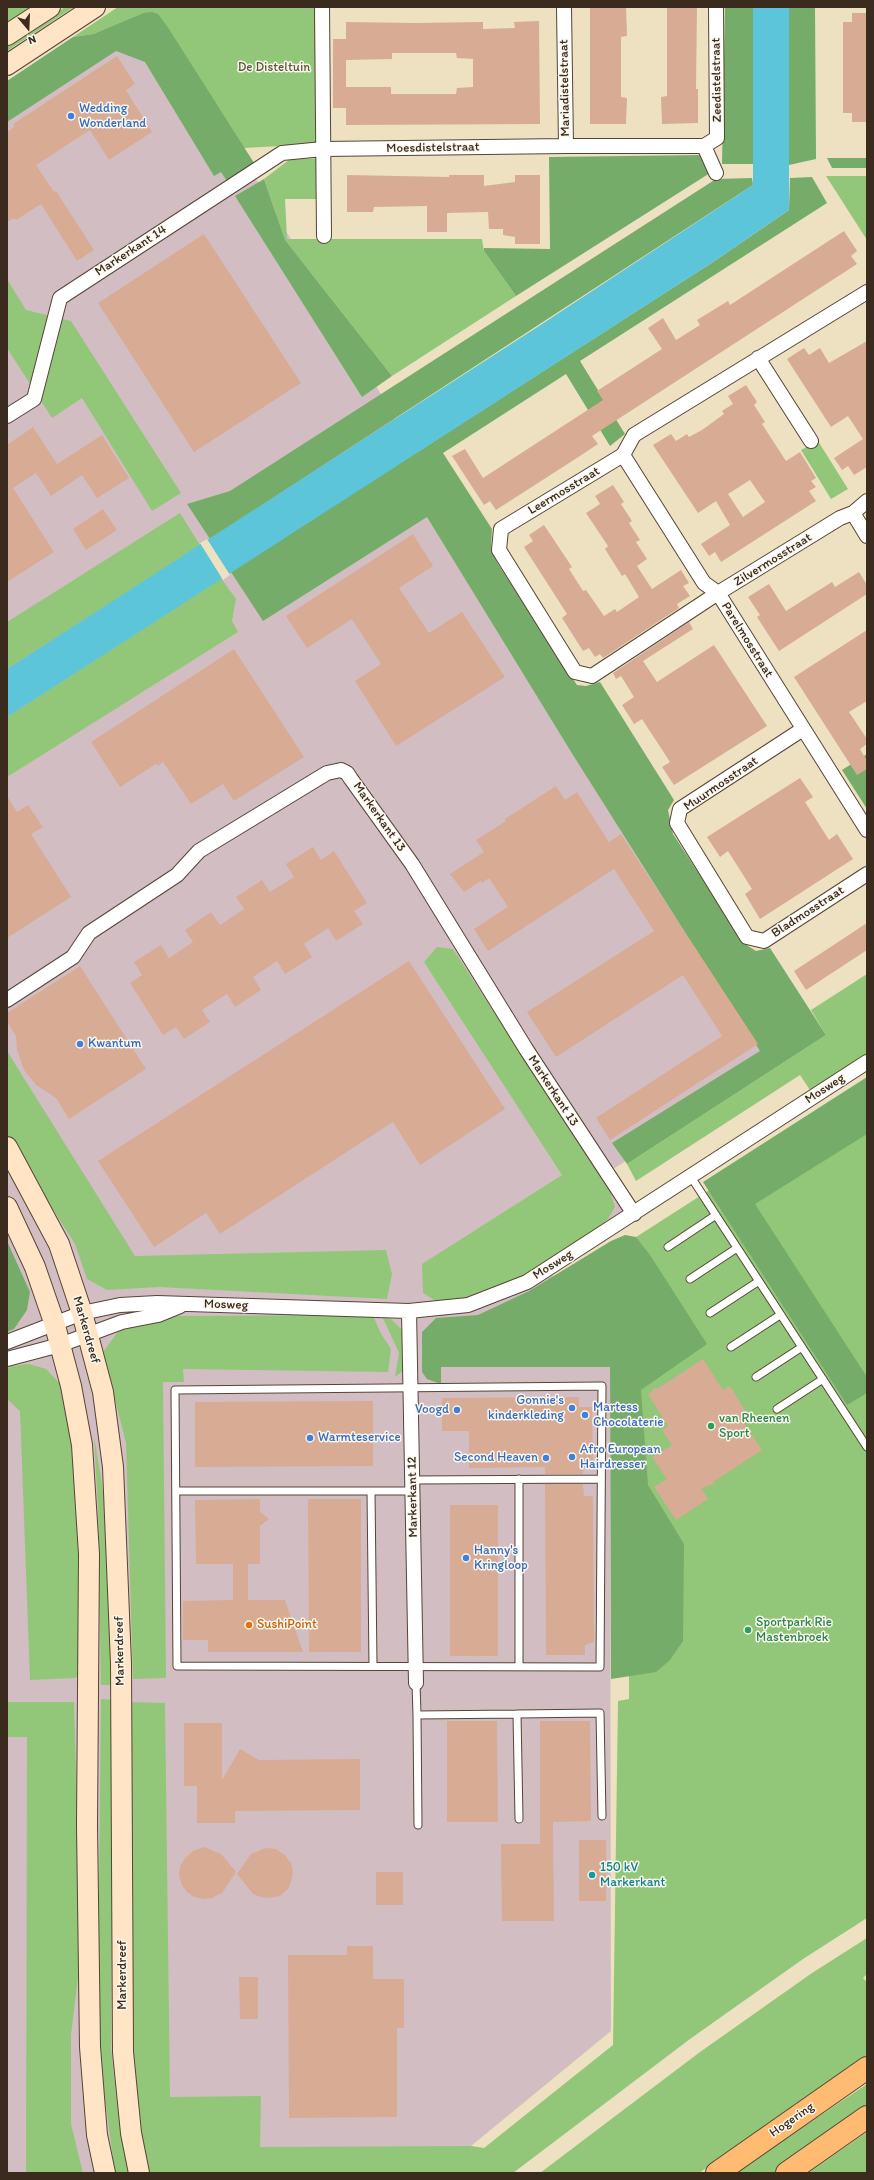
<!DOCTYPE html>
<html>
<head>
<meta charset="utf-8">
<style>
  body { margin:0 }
  #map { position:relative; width:874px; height:2180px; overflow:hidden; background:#ede1c1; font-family:Itim,sans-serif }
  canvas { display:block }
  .frame { position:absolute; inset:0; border:8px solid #3b2a1e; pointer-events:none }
  .north { position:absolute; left:8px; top:8px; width:40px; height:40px; -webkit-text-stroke:3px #fbf7ec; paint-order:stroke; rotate:161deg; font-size:11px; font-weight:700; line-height:16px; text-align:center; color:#3b2a1e }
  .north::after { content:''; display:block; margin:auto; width:14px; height:18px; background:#3b2a1e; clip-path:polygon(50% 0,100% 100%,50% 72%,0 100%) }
</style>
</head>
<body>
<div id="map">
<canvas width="874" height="2180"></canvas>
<div class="frame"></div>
<div class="north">N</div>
</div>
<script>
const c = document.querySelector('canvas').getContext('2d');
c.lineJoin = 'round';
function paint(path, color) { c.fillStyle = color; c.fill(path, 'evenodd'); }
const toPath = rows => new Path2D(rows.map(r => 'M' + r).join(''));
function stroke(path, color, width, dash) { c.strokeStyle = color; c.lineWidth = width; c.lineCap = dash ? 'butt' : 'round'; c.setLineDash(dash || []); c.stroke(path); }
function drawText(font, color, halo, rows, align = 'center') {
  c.font = font + ' Itim,sans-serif'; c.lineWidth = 3; c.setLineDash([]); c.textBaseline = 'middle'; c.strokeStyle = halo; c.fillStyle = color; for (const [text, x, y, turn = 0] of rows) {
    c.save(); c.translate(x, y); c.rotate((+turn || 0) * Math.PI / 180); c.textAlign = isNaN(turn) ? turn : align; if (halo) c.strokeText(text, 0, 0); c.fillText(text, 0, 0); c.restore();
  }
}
const industrial = toPath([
  [167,26,773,1069,605,1174,634,1214,541,1257,610,1367,611,2031,471,2146,418,2173,7,2173,7,84]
]);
const green = toPath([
  [7,7,33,7,7,24],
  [65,7,74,7,7,51,7,45],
  [118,7,316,7,316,144,244,148,232,129,143,13,93,34,73,37],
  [325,158,331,167,330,199,285,199,287,239,482,239,484,251,516,296,392,376,285,240,264,179,290,159],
  [826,176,867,176,867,240],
  [7,279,26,310,71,321,181,493,152,511,82,398,52,418,7,348],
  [818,441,848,489,831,499,801,450],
  [180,513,200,545,7,669,7,622],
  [221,578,236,599,232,621,238,632,7,777,7,717],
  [437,947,453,949,610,1191,615,1207,608,1219,597,1229,521,1277,470,1297,436,1301,423,1293,422,1264,562,1175,424,962],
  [867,974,867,1054,810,1090,800,1075,636,1181,627,1164,826,1035,811,1010],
  [7,1051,135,1256,386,1250,392,1274,387,1299,159,1287,107,1290,87,1279,75,1244,7,1138],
  [867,1089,867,1918,803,1959,690,2039,513,2173,146,2173,133,2101,130,1966,131,1702,165,1703,170,2097,261,2096,260,2147,471,2146,484,2148,613,2045,618,1701,629,1699,629,1368,569,1280],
  [373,1315,380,1332,391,1349,388,1372,183,1369,184,1382,163,1382,166,1678,133,1679,126,1443,103,1352,120,1329,173,1316],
  [382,1316,391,1319,403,1331,404,1370,395,1377,399,1353],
  [29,1364,46,1369,61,1385,76,1443,80,1662,79,1675,75,1678,30,1680,20,1411,7,1399,7,1369,11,1366],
  [94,1436,102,1484,108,1540,113,1685,101,1685,98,1508],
  [101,1699,113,1700,111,2048,121,2137,129,2173,115,2173,99,2054,98,1988],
  [7,1702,74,1702,78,1850,78,1977,71,2035,71,2124,83,2173,26,2173,27,1737,7,1737],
  [867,1938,867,1974,863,1978,867,1982,867,2058,699,2173,540,2173,700,2052,812,1973],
  [867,2084,867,2108,773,2173,735,2173],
  [867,2132,867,2173,808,2173]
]);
const forest = toPath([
  [725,7,753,7,753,164,722,164],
  [789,7,815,7,816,159,789,165],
  [152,12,158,14,167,26,256,166,229,184,221,172,214,176,145,62,116,51,7,122,7,81,73,37,93,34,143,13],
  [703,155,710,173,516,296,484,251,484,248,550,249,549,157],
  [827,158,867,158,867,168,832,168],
  [812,177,827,203,580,361,625,434,610,446,566,374,443,453,492,529,491,549,498,564,564,665,577,685,586,686,600,682,674,800,668,810,673,834,739,935,748,946,756,951,770,948,826,1035,627,1164,612,1143,760,1051,573,755,427,517,263,621,231,572,713,262,789,210,790,178],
  [752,178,753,185,210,539,187,504,230,491,716,179],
  [264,179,285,240,392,376,362,397,235,196],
  [867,754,867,809,842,770],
  [867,1077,867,1134,755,1204,867,1377,867,1393,847,1405,703,1182],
  [625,1235,636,1237,650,1255,707,1344,641,1390,648,1485,684,1544,683,1641,670,1660,656,1672,611,1679,610,1367,441,1367,441,1384,427,1379,422,1372,422,1332,436,1318,478,1315,529,1291,611,1241],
  [7,1241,30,1292,27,1310,14,1329,7,1332]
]);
const water = toPath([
  [753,7,789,7,789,210,713,262,7,717,7,669,539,326,753,185]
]);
const pier = toPath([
  [207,539,230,575,223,580,200,543]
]);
const building = toPath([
  [590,7,626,7,627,36,621,37,621,97,627,98,626,124,590,124],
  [667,7,697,7,696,89,698,89,698,123,662,124,661,97,667,96],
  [852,13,867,13,867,122,852,122,852,113,843,113,843,22,852,22],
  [539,21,540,124,346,125,346,108,333,108,333,39,346,39,346,22,416,23,483,22,483,29,515,28,514,22],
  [392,53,456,53,457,58,473,59,473,87,457,88,456,94,391,94,391,87,346,87,346,60,392,59],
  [117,56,135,84,126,90,152,132,109,160,90,130,36,165,54,192,56,191,94,250,77,261,41,204,16,220,14,218,7,222,7,132,14,127,13,124],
  [347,175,449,177,449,175,484,175,484,186,515,182,515,175,540,175,540,244,515,244,515,237,503,235,503,229,489,229,488,212,447,213,447,232,427,232,427,206,374,207,373,212,347,212],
  [844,231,857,251,851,256,857,264,592,436,598,444,583,454,496,510,490,501,484,505,452,456,465,449,483,478,603,400,597,391,662,349,648,328,663,318,676,340,700,325,697,320,728,301,730,305],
  [204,234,301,383,194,452,98,303],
  [867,341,867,467,854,475,848,466,842,470,834,458,863,439,848,416,831,427,787,359,804,348,809,355,820,348,829,363],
  [746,385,757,402,754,405,765,422,762,424,786,461,800,452,816,478,811,481,816,487,809,491,816,501,721,562,715,552,709,556,701,544,730,525,716,501,698,513,653,445,671,434,676,441,687,434,689,437,702,430,724,414,722,411,733,404,728,396],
  [750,480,765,502,743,517,728,494],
  [33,427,57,464,102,435,129,478,97,498,82,475,51,496,36,473,13,488,54,552,7,582,7,445],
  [613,485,624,502,621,504,632,521,629,523,640,540,636,542,647,559,637,566,652,589,681,570,689,583,683,586,690,596,677,604,679,608,603,658,600,654,595,657,589,648,583,651,562,618,567,614,524,547,533,541,529,535,544,525,572,567,569,569,583,591,586,590,604,616,615,609,617,612,639,597,625,574,622,576,605,549,608,546,586,513,600,504,595,496],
  [103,509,117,530,86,550,73,529],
  [413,534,433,566,399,588,429,633,462,612,505,677,396,746,355,681,381,664,352,619,307,648,286,616],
  [859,572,867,585,867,594,779,651,757,617,760,615,748,597,769,584,786,611,832,582,835,587],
  [689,622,693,629,643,661,657,682,714,645,767,726,674,785,662,767,670,762,642,719,634,724,622,705,634,697,621,676,616,679,613,673],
  [867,630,867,701,849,712,867,739,867,744,860,749,867,761,867,769,857,775,794,677],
  [234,649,304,757,234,801,223,784,191,804,163,762,158,766,156,764,120,787,91,742],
  [800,778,813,797,805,802,829,840,837,834,853,859,760,919,745,894,752,889,728,851,720,857,707,837],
  [556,786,565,800,577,792,609,842,621,834,758,1044,610,1140,596,1118,722,1036,683,975,556,1057,527,1012,654,931,614,869,488,951,474,929,508,907,489,878,482,883,481,881,464,892,450,874,484,852,476,840,506,821,505,819],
  [7,796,17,812,28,805,43,827,31,834,71,897,7,938],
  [313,847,321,860,334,851,367,903,354,911,363,924,336,941,328,928,304,944,312,957,285,974,277,961,253,977,261,990,235,1007,227,994,202,1010,210,1022,184,1039,176,1027,163,1035,130,983,142,975,134,962,161,945,169,958,193,942,185,930,211,912,220,925,244,909,236,897,262,880,270,892,294,877,286,864],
  [867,923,867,950,806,990,794,971],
  [409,961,505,1109,420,1165,393,1122,220,1234,206,1213,154,1247,98,1161],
  [80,966,146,1069,69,1119,56,1098,36,1085,24,1070,17,1050,16,1036,7,1022,7,1013],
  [703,1359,723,1390,730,1386,750,1419,744,1423,762,1450,713,1482,714,1484,701,1488,708,1499,676,1520,654,1487,667,1479,652,1457,672,1445,662,1430,668,1426,648,1394,653,1391,652,1389,660,1387],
  [579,1397,579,1407,592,1407,593,1467,583,1467,583,1474,545,1474,545,1467,469,1468,469,1431,442,1431,442,1398],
  [373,1401,373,1466,195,1467,195,1402],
  [545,1484,583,1484,584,1496,593,1496,594,1642,585,1645,585,1655,546,1655],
  [260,1499,260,1512,269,1519,260,1526,260,1564,248,1564,248,1600,285,1600,303,1652,208,1652,208,1640,183,1640,183,1601,233,1600,233,1564,196,1564,195,1500],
  [308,1499,361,1499,361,1652,309,1652],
  [450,1505,498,1505,498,1656,450,1656],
  [447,1721,497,1721,498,1822,447,1822],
  [540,1721,590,1721,591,1821,553,1822,554,1921,502,1921,501,1844,540,1844],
  [184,1723,222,1723,222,1780,240,1749,259,1760,360,1759,360,1810,235,1811,235,1823,197,1823,197,1786,184,1786],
  [579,1840,606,1840,606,1901,579,1901],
  [204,1847,221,1854,236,1872,222,1893,212,1898,204,1899,194,1897,187,1892,182,1885,179,1875,180,1867,185,1858,193,1851],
  [266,1848,276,1849,285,1855,291,1863,293,1871,292,1879,288,1889,280,1896,270,1898,260,1897,253,1894,237,1874,251,1854],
  [376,1872,403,1872,403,1905,376,1905],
  [347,1946,373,1946,373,1979,404,1979,404,2028,397,2028,397,2117,289,2118,288,1955,347,1955],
  [239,1977,258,1977,258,2019,240,2019]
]);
const service = toPath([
  [691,1177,867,1447],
  [668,1247,716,1215],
  [690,1279,737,1248],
  [710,1313,759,1281],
  [731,1347,780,1315],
  [756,1377,802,1347],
  [602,1386,600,1667,177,1666,175,1390,602,1386],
  [777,1409,823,1379],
  [413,1480,600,1479],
  [176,1491,371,1491,373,1666],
  [371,1491,413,1491],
  [519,1667,519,1479],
  [416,1683,417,1715,517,1714],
  [417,1715,418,1825],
  [519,1819,517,1714,600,1713,602,1816]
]);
const minor = toPath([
  [322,7,324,236],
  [566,146,704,146,717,138,716,7],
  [704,146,716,173],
  [867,292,634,435,623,455,501,529,499,550,575,672,592,676,718,593,840,518,853,513,867,501],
  [758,358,811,441],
  [7,416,34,399,60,298,282,153,323,149,566,146,564,7],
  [623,455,704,583,718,593,867,830],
  [853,513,867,536],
  [803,729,680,809,677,823,747,937,764,941,867,874],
  [7,1000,73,957,89,933,177,875,199,851,327,773,341,770,347,773,351,779,412,864,526,1049,634,1214],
  [409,1311,416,1683],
  [7,1342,82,1313,120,1305,157,1303,409,1311,468,1305,527,1282,867,1062],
  [7,1359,60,1345,122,1322,158,1315,180,1306]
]);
const secondary = toPath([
  [7,35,50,7],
  [7,65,95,7],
  [7,1147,59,1244,82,1313,103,1392,113,1467,121,1664,123,2052,131,2133,139,2173],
  [7,1207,35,1267,54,1322,71,1386,82,1445,89,1554,87,1825,90,2047,97,2135,105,2173]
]);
const trunk = toPath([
  [717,2173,867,2068],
  [787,2173,867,2117]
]);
const markers = [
  [71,116,4,"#3f7fe0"],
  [80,1044,4,"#3f7fe0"],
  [572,1408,4,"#3f7fe0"],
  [457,1410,4,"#3f7fe0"],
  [585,1415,4,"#3f7fe0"],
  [711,1426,4,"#2e9e5b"],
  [310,1438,4,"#3f7fe0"],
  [572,1457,4,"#3f7fe0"],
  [546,1458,4,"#3f7fe0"],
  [466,1558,4,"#3f7fe0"],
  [249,1625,4,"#e8710a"],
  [748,1630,4,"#2e9e5b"],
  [592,1875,4,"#0f9aa8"]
];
const parkNames = [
  ["De Disteltuin",274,68]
];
const streetNames = [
  ["Zeedistelstraat",717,80,-91],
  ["Mariadistelstraat",565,88,-91],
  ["Moesdistelstraat",433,148,-1],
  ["Markerkant 14",131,251,-33],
  ["Leermosstraat",564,491,-31],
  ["Zilvermosstraat",773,560,-32],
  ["Parelmosstraat",747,640,58],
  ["Muurmosstraat",721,784,-34],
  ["Markerkant 13",379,817,55],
  ["Bladmosstraat",808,912,-33],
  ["Mosweg",825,1089,-33],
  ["Markerkant 13",553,1091,57],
  ["Mosweg",553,1265,-32],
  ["Mosweg",226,1305,2],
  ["Markerdreef",86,1330,74],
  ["Markerkant 12",413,1497,-91],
  ["Markerdreef",120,1651,-91],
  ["Markerdreef",123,1975,-90],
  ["Hogering",792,2120,-35]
];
const shopNames = [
  ["Wedding",79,109],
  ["Wonderland",79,124],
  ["Kwantum",88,1044],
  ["Gonnie's",564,1401,"right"],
  ["kinderkleding",564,1416,"right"],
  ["Martess",593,1408],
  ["Chocolaterie",593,1423],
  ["Voogd",449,1410,"right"],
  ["Warmteservice",318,1438],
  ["Afro European",580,1450],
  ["Hairdresser",580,1465],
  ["Second Heaven",538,1458,"right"],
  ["Hanny's",474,1551],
  ["Kringloop",474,1566]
];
const leisureNames = [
  ["van Rheenen",719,1419],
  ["Sport",719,1434],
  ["Sportpark Rie",756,1623],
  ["Mastenbroek",756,1638]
];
const foodNames = [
  ["SushiPoint",257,1625]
];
const cultureNames = [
  ["150 kV",600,1868],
  ["Markerkant",600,1883]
];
paint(industrial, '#d2bec2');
paint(green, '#92c779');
paint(forest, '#75ac69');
paint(water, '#5dc5da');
paint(pier, '#ede1c1');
paint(building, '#d8ab95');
stroke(service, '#564536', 9);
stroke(minor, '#564536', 16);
stroke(secondary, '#564536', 22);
stroke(trunk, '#564536', 24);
stroke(service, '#fff', 7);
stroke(minor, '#fff', 14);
stroke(secondary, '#ffe4c6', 20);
stroke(trunk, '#ffbb71', 22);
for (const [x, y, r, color] of markers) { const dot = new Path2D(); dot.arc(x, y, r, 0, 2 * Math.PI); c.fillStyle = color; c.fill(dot); stroke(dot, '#fbf7ec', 1.5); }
drawText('13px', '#555939', '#fbf7ec', parkNames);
drawText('13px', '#3b2a1e', '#fbf7ec', streetNames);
drawText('13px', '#366cbe', '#fbf7ec', shopNames, 'left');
drawText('13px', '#27864d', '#fbf7ec', leisureNames, 'left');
drawText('13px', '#c56008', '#fbf7ec', foodNames, 'left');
drawText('13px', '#0d838f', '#fbf7ec', cultureNames, 'left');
</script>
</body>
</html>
